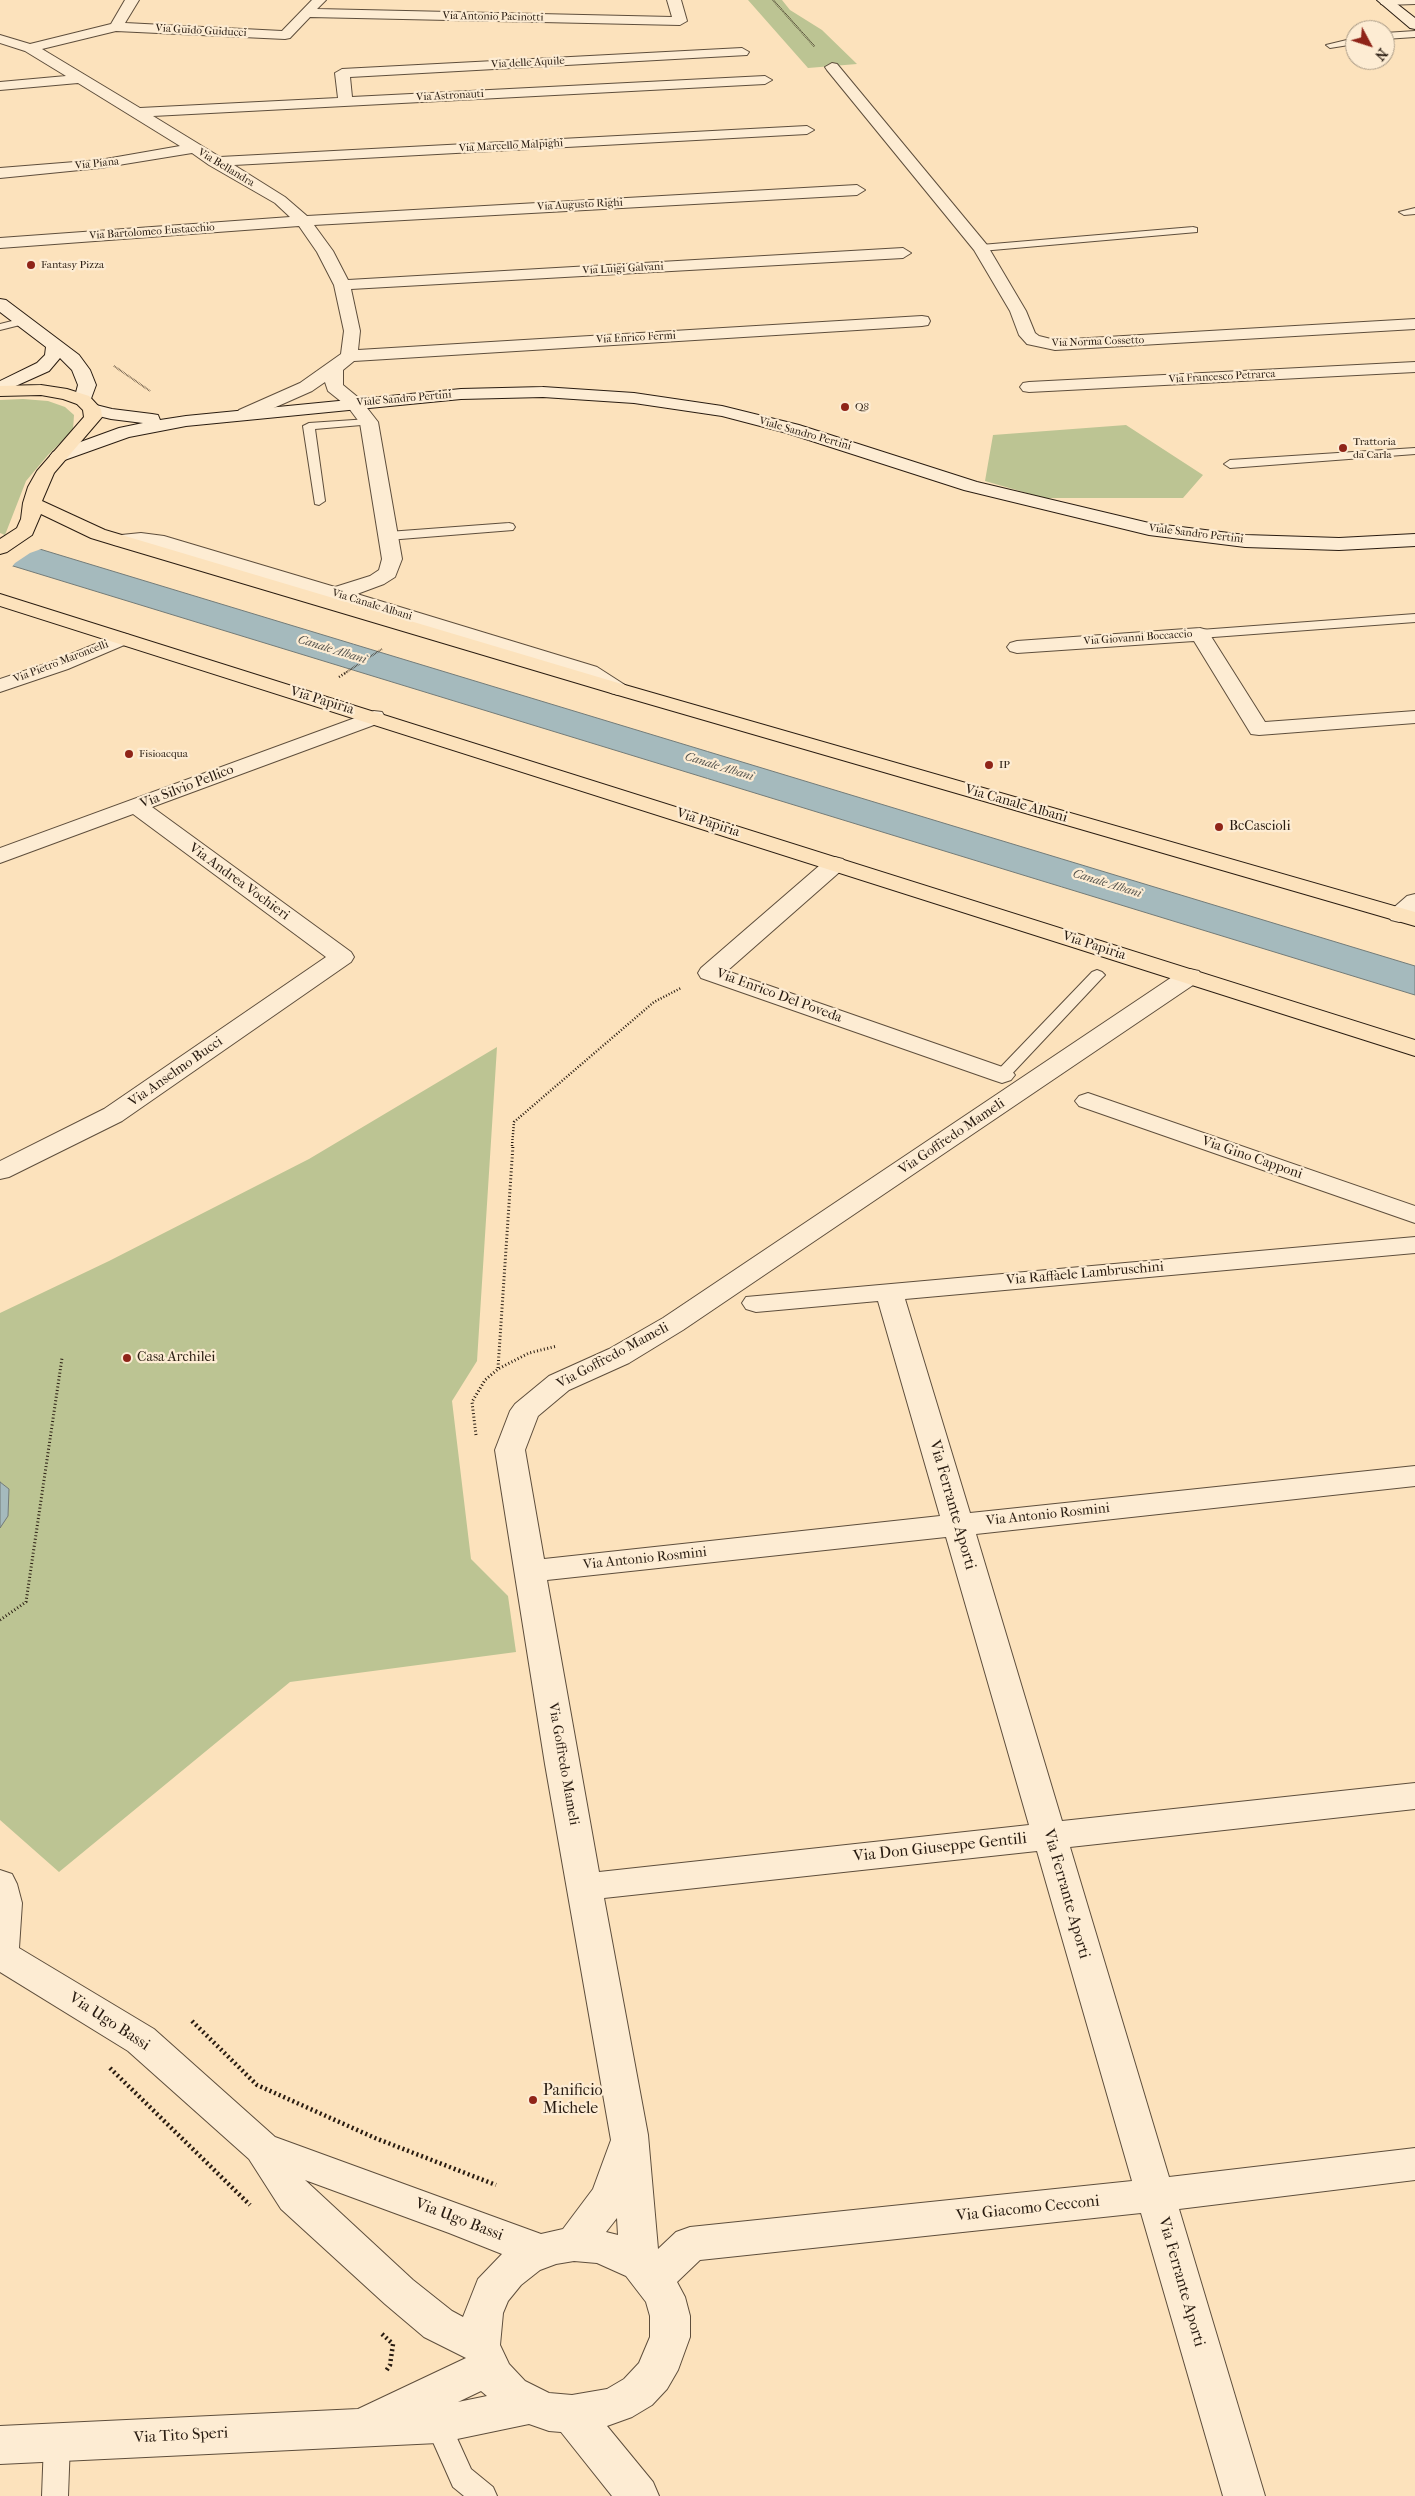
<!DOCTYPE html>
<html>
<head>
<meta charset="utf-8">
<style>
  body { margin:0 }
  #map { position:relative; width:1415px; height:2496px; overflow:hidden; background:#fce2bc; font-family:"IM FELL French Canon",serif }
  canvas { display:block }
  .north { position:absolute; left:1345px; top:20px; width:50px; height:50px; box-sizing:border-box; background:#fdecd3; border:1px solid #a89985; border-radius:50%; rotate:130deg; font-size:14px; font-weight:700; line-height:20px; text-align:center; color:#291c11 }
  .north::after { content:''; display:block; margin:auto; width:18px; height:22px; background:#8f2418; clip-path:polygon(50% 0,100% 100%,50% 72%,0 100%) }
</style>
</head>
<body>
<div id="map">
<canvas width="1415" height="2496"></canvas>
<div class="north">N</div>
</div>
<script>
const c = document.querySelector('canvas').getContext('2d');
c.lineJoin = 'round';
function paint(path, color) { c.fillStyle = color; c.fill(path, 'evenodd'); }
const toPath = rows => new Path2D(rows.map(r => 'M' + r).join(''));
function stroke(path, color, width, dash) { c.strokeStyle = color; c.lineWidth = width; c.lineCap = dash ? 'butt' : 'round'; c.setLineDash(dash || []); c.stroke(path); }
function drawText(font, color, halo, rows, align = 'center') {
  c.font = font + ' "IM FELL French Canon",serif'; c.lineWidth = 4.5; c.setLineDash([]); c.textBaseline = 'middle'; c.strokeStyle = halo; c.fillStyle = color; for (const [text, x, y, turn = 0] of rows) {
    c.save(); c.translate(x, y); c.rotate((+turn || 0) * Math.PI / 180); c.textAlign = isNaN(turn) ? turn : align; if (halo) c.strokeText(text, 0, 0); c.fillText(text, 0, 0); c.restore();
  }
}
const green = toPath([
  [748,0,782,0,790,10,822,30,857,64,808,68],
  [23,399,48,401,65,407,74,415,73,430,48,455,26,481,5,535,0,533,0,400],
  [1126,425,1203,475,1183,498,1044,498,985,481,993,435],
  [497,1047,477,1361,452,1401,471,1559,508,1596,516,1652,290,1682,59,1872,0,1820,0,1313,109,1261,309,1159]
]);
const water = toPath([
  [0,537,1415,966,1415,995,0,562,0,537],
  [0,1482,9,1489,8,1516,0,1528,0,1482]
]);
const pier = toPath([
  [0,535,44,548,30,553,15,563,11,568,0,565]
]);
const pathFar3 = toPath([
  [773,0,815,47],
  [114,366,150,391],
  [345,673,382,649]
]);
const pathFar2 = toPath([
  [339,677,347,672],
  [512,1146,514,1122,654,1002,681,988]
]);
const pathFar1 = toPath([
  [498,1368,513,1145],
  [476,1435,472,1402,485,1380,498,1369,529,1353,557,1346],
  [0,1620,26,1602,62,1358]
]);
const path = toPath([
  [192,2021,257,2085,375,2138,496,2185],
  [110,2068,250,2205],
  [382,2334,393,2344,390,2365,386,2371]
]);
const lane = toPath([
  [1415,31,1415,37,1385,39,1385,33,1415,31],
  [1355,38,1355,44,1330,48,1326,45,1355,38],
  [1415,208,1415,214,1404,215,1399,212,1415,208],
  [1193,227,1197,228,1197,232,981,251,976,248,981,245,1193,227],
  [24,318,29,321,28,323,0,330,0,324,24,318],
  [369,419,375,422,373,424,315,429,325,501,319,505,315,504,303,426,309,423,369,419],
  [1415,448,1415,454,1230,468,1224,464,1230,460,1415,448],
  [509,523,513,524,515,527,513,530,388,540,382,536,388,532,509,523],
  [1415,614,1415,622,1200,638,1194,634,1200,630,1415,614],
  [1097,970,1102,972,1105,975,1102,978,1008,1078,996,1078,994,1075,996,1072,1092,972,1097,970],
  [438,2412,447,2416,471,2469,493,2487,497,2496,464,2496,453,2487,425,2424,429,2416,438,2412],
  [57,2430,66,2433,70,2442,68,2496,42,2496,44,2442,48,2433,57,2430]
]);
const street = toPath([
  [125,0,139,0,125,23,282,31,312,0,326,0,317,9,672,17,667,0,681,0,687,21,680,25,310,17,290,38,285,39,116,31,42,49,140,108,338,98,335,73,342,69,742,48,749,52,747,55,350,77,352,97,765,76,772,80,765,84,153,116,220,157,807,126,814,130,807,134,234,165,285,197,307,216,857,185,865,190,857,195,314,225,333,251,348,280,903,248,911,253,903,258,351,289,360,331,358,350,922,316,928,317,930,321,928,325,922,326,354,361,343,370,343,385,360,399,378,422,402,559,395,577,384,584,357,594,597,667,625,685,629,689,625,693,618,695,611,693,583,675,162,548,114,545,111,541,114,537,121,535,141,533,164,536,335,587,370,576,379,570,382,559,360,423,348,407,328,391,325,382,312,391,251,418,239,418,236,414,239,410,300,383,341,354,344,331,334,285,317,252,299,226,0,248,0,238,290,217,275,203,209,165,192,153,100,168,0,178,0,168,100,160,180,146,78,83,0,90,0,82,66,76,25,51,0,43,0,35,30,44,111,24,125,0],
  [1380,0,1415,0,1415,4,1386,5,1381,4,1380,0],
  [832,63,837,64,987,245,1026,311,1035,333,1039,336,1055,340,1415,319,1415,329,1055,350,1027,344,1019,335,1010,311,974,250,827,70,825,67,832,63],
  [1415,362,1415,372,1029,392,1023,391,1020,387,1023,383,1029,382,1415,362],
  [1200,628,1207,630,1265,722,1415,711,1415,723,1259,735,1251,734,1194,641,1017,653,1010,651,1007,647,1010,643,1017,641,1200,628],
  [122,633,129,635,132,639,129,643,68,669,0,692,0,679,54,661,122,633],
  [374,711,382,712,385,717,382,722,152,807,351,952,354,957,351,962,122,1121,9,1177,0,1179,0,1161,104,1109,326,957,133,814,0,863,0,848,374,711],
  [835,857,843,859,847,864,843,869,727,971,1011,1070,1015,1075,1011,1080,1002,1083,993,1080,701,978,698,973,701,968,827,859,835,857],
  [1415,894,1415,913,1407,920,1399,922,1391,920,1387,915,1391,910,1407,896,1415,894],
  [1190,969,1199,971,1202,976,1199,981,683,1330,629,1363,569,1390,538,1416,525,1450,544,1559,940,1516,878,1301,756,1312,746,1309,742,1303,746,1297,1415,1237,1415,1253,905,1299,970,1513,1415,1466,1415,1486,976,1534,1062,1821,1415,1783,1415,1809,1070,1847,1169,2177,1415,2148,1415,2180,1179,2209,1265,2496,1223,2496,1141,2213,700,2260,677,2282,685,2297,690,2316,690,2337,678,2370,667,2389,652,2405,632,2417,607,2426,653,2482,659,2496,612,2496,561,2432,549,2431,529,2424,438,2443,0,2464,0,2426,358,2409,466,2358,424,2337,385,2304,281,2209,249,2159,128,2051,0,1972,0,1870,12,1874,17,1884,22,1903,19,1948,154,2029,275,2137,541,2234,563,2229,593,2189,611,2140,545,1764,495,1450,510,1411,515,1404,549,1376,609,1349,663,1318,1181,971,1190,969],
  [946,1537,1029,1825,599,1872,547,1580,946,1537],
  [1037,1851,1132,2181,690,2227,676,2232,658,2249,648,2135,604,1898,1037,1851],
  [305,2180,449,2233,502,2254,478,2279,463,2317,452,2311,413,2280,305,2180],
  [617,2218,618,2235,606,2232,617,2218],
  [574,2261,597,2263,626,2276,646,2302,650,2316,650,2337,639,2363,624,2379,607,2389,572,2395,549,2393,525,2381,509,2364,500,2345,503,2313,508,2301,521,2285,540,2270,556,2264,574,2261],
  [481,2391,487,2396,458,2402,481,2391],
  [1088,1093,1415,1206,1415,1223,1079,1106,1075,1101,1079,1096,1088,1093]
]);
const secondary = toPath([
  [1377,0,1392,0,1415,18,1415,29,1410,28,1377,0],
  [0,299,6,300,79,355,90,370,96,385,89,404,83,405,77,404,74,400,78,385,72,370,60,358,49,371,0,393,0,381,37,363,45,355,46,347,0,312,0,299],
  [543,387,634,393,722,406,799,425,977,482,1149,523,1245,535,1339,538,1415,534,1415,546,1339,550,1245,547,1149,535,964,490,787,433,722,416,634,403,543,397,461,399,186,426,129,437,59,462,53,460,50,456,53,452,119,428,143,423,111,419,86,413,83,409,86,405,92,404,112,409,152,414,158,415,160,420,186,416,461,389,543,387]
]);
const primary = toPath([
  [41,385,67,389,89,396,101,409,102,417,54,473,42,501,105,530,625,685,1415,912,1415,926,611,693,114,545,91,538,41,514,32,535,7,552,0,554,0,539,17,528,21,519,23,503,28,487,37,471,84,417,83,410,77,404,63,399,41,395,0,396,0,386,41,385],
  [0,594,1415,1040,1415,1056,0,606,0,594]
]);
const markers = [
  [31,265,5,"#8f2418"],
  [845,407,5,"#8f2418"],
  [1343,448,5,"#8f2418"],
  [129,754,5,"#8f2418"],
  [989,765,5,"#8f2418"],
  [1219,827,5,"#8f2418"],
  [127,1358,5,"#8f2418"],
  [533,2100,5,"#8f2418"]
];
const farStreetnames = [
  ["Via Antonio Pacinotti",493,17,1],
  ["Via Guido Guiducci",201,31,3],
  ["Via delle Aquile",528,63,-3],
  ["Via Astronauti",450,96,-3],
  ["Via Marcello Malpighi",511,146,-3],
  ["Via Piana",97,164,-6],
  ["Via Bellandra",226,168,31],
  ["Via Augusto Righi",580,205,-3],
  ["Via Bartolomeo Eustacchio",152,232,-4],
  ["Via Luigi Galvani",623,269,-3],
  ["Via Enrico Fermi",636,338,-3],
  ["Via Norma Cossetto",1098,342,-2],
  ["Via Francesco Petrarca",1222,377,-3],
  ["Viale Sandro Pertini",404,399,-5],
  ["Viale Sandro Pertini",805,434,16],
  ["Viale Sandro Pertini",1196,534,7],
  ["Via Canale Albani",372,605,17],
  ["Via Giovanni Boccaccio",1138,638,-4],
  ["Via Pietro Maroncelli",61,662,-21]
];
const farPoinames = [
  ["Fantasy Pizza",41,265],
  ["Q8",855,407],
  ["Trattoria",1353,442],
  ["da Carla",1353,455],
  ["Fisioacqua",139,754],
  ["IP",999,765]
];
const farWaternames = [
  ["Canale Albani",332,650,17],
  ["Canale Albani",719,767,17],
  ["Canale Albani",1107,884,17]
];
const streetNames = [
  ["Via Papiria",322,701,17],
  ["Via Silvio Pellico",187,787,-21],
  ["Via Canale Albani",1016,804,16],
  ["Via Papiria",708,823,18],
  ["Via Andrea Vochieri",239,882,36],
  ["Via Papiria",1094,946,18],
  ["Via Enrico Del Poveda",779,996,20],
  ["Via Anselmo Bucci",176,1072,-35],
  ["Via Goffredo Mameli",952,1137,-34],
  ["Via Gino Capponi",1252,1158,19],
  ["Via Raffaele Lambruschini",1085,1274,-5],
  ["Via Goffredo Mameli",613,1356,-28],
  ["Via Antonio Rosmini",1048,1515,-6],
  ["Via Antonio Rosmini",645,1559,-6],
  ["Via Goffredo Mameli",563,1764,80]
];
const poiNames = [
  ["BcCascioli",1229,827],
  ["Casa Archilei",137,1358]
];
const nearStreetnames = [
  ["Via Ferrante Aporti",952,1505,74],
  ["Via Don Giuseppe Gentili",940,1848,-6],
  ["Via Ferrante Aporti",1066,1894,74],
  ["Via Ugo Bassi",109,2022,33],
  ["Via Giacomo Cecconi",1028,2209,-6],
  ["Via Ugo Bassi",459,2220,21],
  ["Via Ferrante Aporti",1181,2282,74],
  ["Via Tito Speri",181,2436,-3]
];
const nearPoinames = [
  ["Panificio",543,2091],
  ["Michele",543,2109]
];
paint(green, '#bcc493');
paint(water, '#a5babd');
stroke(water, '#737b78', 1);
paint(pier, '#fce2bc');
stroke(lane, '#5e4e3c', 2);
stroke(street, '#5e4e3c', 2);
stroke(secondary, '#291c11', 2);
stroke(primary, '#291c11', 2);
stroke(pathFar3, '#291c11', 2, [0.5, 1]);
stroke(pathFar2, '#291c11', 2.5, [1, 2]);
stroke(pathFar1, '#291c11', 3, [1, 2.5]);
stroke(path, '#291c11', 4.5, [2, 3]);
paint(lane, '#fdecd3');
paint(street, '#fdecd3');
paint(secondary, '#fdecd3');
paint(primary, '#fce2bc');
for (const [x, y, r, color] of markers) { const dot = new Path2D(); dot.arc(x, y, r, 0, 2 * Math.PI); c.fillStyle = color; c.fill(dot); stroke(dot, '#fdecd3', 2); }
drawText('11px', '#291c11', '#fdecd3', farStreetnames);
drawText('11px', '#291c11', '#fdecd3', farPoinames, 'left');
drawText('italic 12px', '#54534d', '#fdecd3', farWaternames);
drawText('14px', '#291c11', '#fdecd3', streetNames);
drawText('14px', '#291c11', '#fdecd3', poiNames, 'left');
drawText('16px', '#291c11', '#fdecd3', nearStreetnames);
drawText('16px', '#291c11', '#fdecd3', nearPoinames, 'left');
</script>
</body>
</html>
